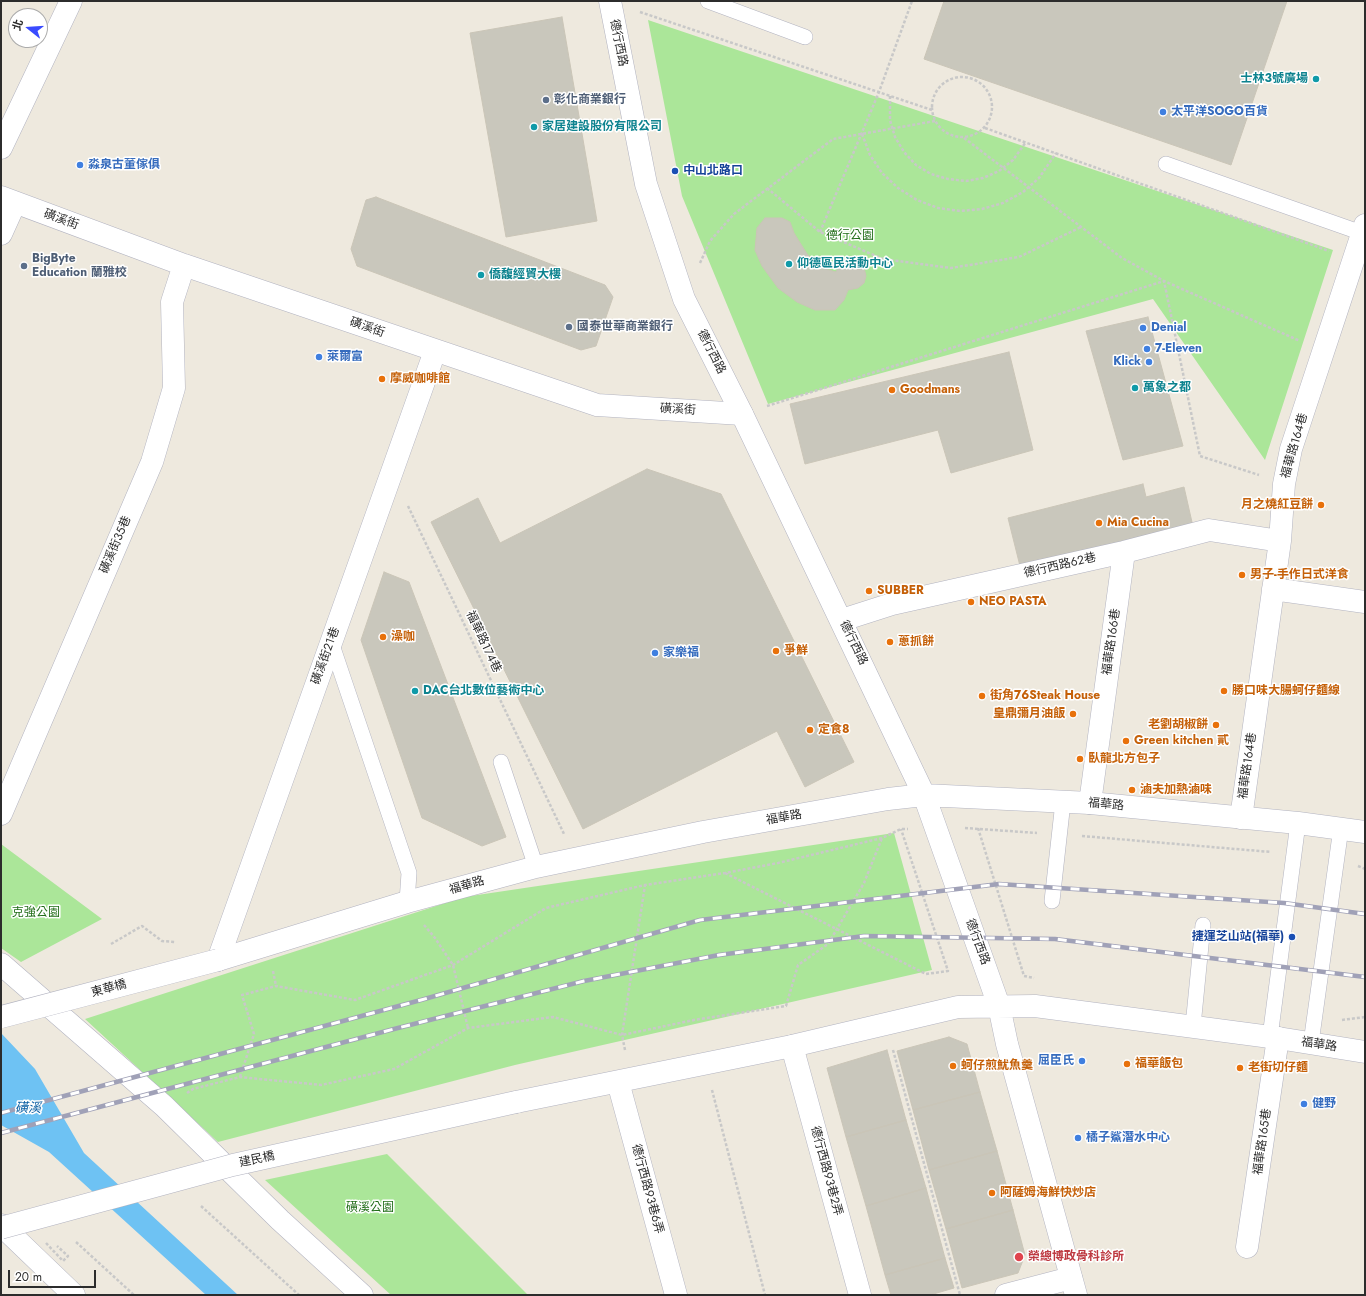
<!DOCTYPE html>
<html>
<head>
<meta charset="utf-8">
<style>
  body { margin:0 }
  #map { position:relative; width:1366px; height:1296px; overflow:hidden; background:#eee9de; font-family:Jost,"Noto Sans TC",sans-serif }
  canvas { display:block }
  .frame { position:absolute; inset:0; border:2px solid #2c2c2c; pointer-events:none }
  .north { position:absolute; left:8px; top:8px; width:40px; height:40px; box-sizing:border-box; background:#fff; border:1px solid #ababab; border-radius:50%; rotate:287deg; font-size:11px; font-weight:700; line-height:16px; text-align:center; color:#2c2c2c }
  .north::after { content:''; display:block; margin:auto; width:14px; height:18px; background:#3a4bff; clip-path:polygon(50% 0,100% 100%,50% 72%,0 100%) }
  .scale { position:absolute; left:8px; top:1270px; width:88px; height:18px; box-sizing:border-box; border:2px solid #2c2c2c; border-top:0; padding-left:5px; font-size:12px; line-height:14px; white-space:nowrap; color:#2c2c2c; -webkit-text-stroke:3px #fff; paint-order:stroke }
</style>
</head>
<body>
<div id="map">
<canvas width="1366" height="1296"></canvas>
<div class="frame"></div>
<div class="north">北</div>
<div class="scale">20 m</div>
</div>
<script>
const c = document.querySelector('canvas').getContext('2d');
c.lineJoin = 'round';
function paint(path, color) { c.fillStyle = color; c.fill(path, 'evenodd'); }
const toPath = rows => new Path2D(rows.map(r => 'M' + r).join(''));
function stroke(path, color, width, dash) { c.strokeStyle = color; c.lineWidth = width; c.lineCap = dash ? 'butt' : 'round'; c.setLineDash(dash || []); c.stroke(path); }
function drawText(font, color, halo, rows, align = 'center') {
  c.font = font + ' Jost,"Noto Sans TC",sans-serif'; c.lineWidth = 3; c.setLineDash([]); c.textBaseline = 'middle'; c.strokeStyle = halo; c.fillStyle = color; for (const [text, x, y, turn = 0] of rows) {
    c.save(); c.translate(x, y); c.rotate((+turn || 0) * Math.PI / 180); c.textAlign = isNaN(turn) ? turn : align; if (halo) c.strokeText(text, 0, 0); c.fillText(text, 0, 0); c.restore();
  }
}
const green = toPath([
  [648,20,1333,250,1265,460,1153,299,768,404,682,196],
  [894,833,932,970,515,1065,218,1142,85,1019,464,897],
  [1,844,102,919,21,962,1,948],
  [387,1154,528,1295,391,1295,265,1180]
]);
const water = toPath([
  [1,1033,35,1069,84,1153,238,1295,206,1295,49,1152,1,1125]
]);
const building = toPath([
  [944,1,1287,1,1231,165,924,59,944,1],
  [562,17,597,221,506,237,470,33,562,17],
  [376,197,605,285,613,297,596,346,581,350,357,266,351,249,366,200,376,197],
  [765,218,782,218,790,222,794,233,807,254,822,268,836,272,839,266,847,261,853,261,864,268,866,276,864,283,858,288,848,290,844,300,835,310,815,310,797,302,778,288,762,266,755,250,757,228,765,218],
  [1148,317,1183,446,1123,460,1086,331,1148,317],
  [1009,352,1033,450,951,473,938,430,805,464,790,404,1009,352],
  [647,469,721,494,854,762,805,787,777,731,583,829,431,522,478,498,500,543,647,469],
  [1143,484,1146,497,1184,487,1194,531,1022,574,1008,518,1143,484],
  [384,572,409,582,506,837,482,846,422,818,361,640,384,572],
  [949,1037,967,1044,980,1092,913,1110,897,1051,949,1037],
  [887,1050,906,1120,846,1137,827,1068,887,1050],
  [980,1092,997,1151,929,1170,913,1110,980,1092],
  [906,1120,926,1188,866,1206,846,1137,906,1120],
  [997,1151,1013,1210,946,1229,929,1170,997,1151],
  [926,1188,945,1258,885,1275,866,1206,926,1188],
  [1013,1210,1025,1255,1018,1273,962,1288,946,1229,1013,1210],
  [945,1258,954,1288,930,1295,891,1295,885,1275,945,1258]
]);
const path = toPath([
  [640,12,932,110],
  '932 107a30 30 0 1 1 60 0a30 30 0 1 1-60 0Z',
  [890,96,890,120,895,137,904,152,916,165,931,174,948,179,966,181,983,178,999,171,1013,160,1026,142],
  [985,128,1329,251],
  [862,134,870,155,882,173,898,188,917,200,938,208,960,211,982,209,1003,203,1023,192,1039,178,1056,153],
  [964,138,1122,258,1164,281,1300,341],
  [767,188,820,232,883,259,951,268,1019,257,1081,227],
  [820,232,879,92,912,1],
  [700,263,710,241,734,214,833,139,935,121],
  [767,406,1164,281,1200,456,1259,475],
  [408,506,564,834],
  [965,828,1037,833],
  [978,828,1024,976,1034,978],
  [1082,836,1271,852],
  [1358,866,1365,869],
  [725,873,926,974,948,971,901,829],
  [424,925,435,938,453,965,468,1028],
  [111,944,142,926,162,941,175,942],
  [273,971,276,986],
  [1342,1020,1365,1017],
  [625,1050,622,1035,645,885],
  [893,1050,960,1295],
  [240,1077,254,1034,242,995,276,986,355,1000,453,965,546,908,645,885,725,873,778,863,882,838,901,829,908,829],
  [712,1090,765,1295],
  [187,1093,193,1089,240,1077,321,1085,394,1069,468,1028,553,1017,622,1035,694,1020,786,1006,798,965,828,944,864,883,882,838],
  [201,1206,299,1295],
  [76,1242,134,1295]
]);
const lane = toPath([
  [708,1,805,37],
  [1166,164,1362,233],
  [331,642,409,873,407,902],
  [501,762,536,867],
  [1052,901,1063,802],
  [1193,1026,1203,925],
  [1270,1037,1298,823],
  [1311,1043,1341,828]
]);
const street = toPath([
  [1,148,71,1],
  [1,197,184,265,597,405,742,414],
  [1,234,15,203],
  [1273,589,1365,602],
  [842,620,892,604,1124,552,1209,530,1280,541],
  [1090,803,1124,552],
  [1,814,152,462,174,388,172,302,184,265],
  [1241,818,1280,541,1284,484,1291,449,1365,225],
  [218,960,435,351],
  [1,964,164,1106,280,1220,362,1295],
  [792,1046,860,1295],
  [618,1082,676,1295],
  [1,1225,74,1295],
  [1247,1247,1278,1038],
  [1006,1295,1071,1278]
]);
const secondary = toPath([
  [610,1,646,184,684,299,742,414,924,795,999,1006,1007,1044,1076,1295],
  [218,960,407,902,536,867,703,832,888,799,924,795,1090,803,1298,823,1365,832],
  [516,1102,792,1046,958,1007,1035,1006,1278,1038,1365,1052]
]);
const rail = toPath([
  [1,1113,421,1000,700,920,999,884,1284,903,1365,914],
  [1,1133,394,1029,584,981,719,955,864,936,1055,939,1365,977]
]);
const pathBridge = toPath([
  [46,1243,63,1261,68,1256,57,1246]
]);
const secondaryBridge = toPath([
  [1,1017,218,960],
  [1,1228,233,1165,516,1102]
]);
const markers = [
  [1316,79,4,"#0f9aa8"],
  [546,100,4,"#5c6f8a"],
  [1163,112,4,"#3f7fe0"],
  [534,127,4,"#0f9aa8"],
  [80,165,4,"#3f7fe0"],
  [675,171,4,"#1a4fb4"],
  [789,264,4,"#0f9aa8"],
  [24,266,4,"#5c6f8a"],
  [481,275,4,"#0f9aa8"],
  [569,327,4,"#5c6f8a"],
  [1143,328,4,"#3f7fe0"],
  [1147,349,4,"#3f7fe0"],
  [319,357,4,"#3f7fe0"],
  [1149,362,4,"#3f7fe0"],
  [382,379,4,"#e8710a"],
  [1135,388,4,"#0f9aa8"],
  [892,390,4,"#e8710a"],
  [1321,505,4,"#e8710a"],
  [1099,523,4,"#e8710a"],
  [1242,575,4,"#e8710a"],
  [869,591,4,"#e8710a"],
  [971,602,4,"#e8710a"],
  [383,637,4,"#e8710a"],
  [890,642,4,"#e8710a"],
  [776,651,4,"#e8710a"],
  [655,653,4,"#3f7fe0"],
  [415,691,4,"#0f9aa8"],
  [1224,691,4,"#e8710a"],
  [982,696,4,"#e8710a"],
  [1073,714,4,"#e8710a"],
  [1216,725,4,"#e8710a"],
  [810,730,4,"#e8710a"],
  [1126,741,4,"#e8710a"],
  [1080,759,4,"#e8710a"],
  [1132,790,4,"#e8710a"],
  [1292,937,4,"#1a4fb4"],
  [1082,1061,4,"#3f7fe0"],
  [1127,1064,4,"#e8710a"],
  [953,1066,4,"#e8710a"],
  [1240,1068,4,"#e8710a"],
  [1304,1104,4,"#3f7fe0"],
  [1078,1138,4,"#3f7fe0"],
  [992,1193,4,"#e8710a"],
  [1019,1257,5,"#e0444e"]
];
const streetNames = [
  ["德行西路",618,43,79],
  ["磺溪街",61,220,20],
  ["磺溪街",367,328,19],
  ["德行西路",711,352,63],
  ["磺溪街",678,410,3],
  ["福華路164巷",1295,446,-74],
  ["磺溪街35巷",116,545,-67],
  ["德行西路62巷",1060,566,-13],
  ["福華路174巷",483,642,65],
  ["福華路166巷",1112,642,-82],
  ["德行西路",853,643,64],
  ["磺溪街21巷",326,656,-70],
  ["福華路164巷",1248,766,-82],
  ["福華路",1106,805,5],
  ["福華路",784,818,-10],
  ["福華路",467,886,-16],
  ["德行西路",977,942,70],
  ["東華橋",109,989,-15],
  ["福華路",1319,1045,9],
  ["福華路165巷",1263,1142,-82],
  ["建民橋",257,1160,-12],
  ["德行西路93巷2弄",826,1171,75],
  ["德行西路93巷6弄",647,1189,75]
];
const cultureNames = [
  ["士林3號廣場",1308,79,"right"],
  ["家居建設股份有限公司",542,127],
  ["仰德區民活動中心",797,264],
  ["僑馥經貿大樓",489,275],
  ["萬象之都",1143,388],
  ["DAC台北數位藝術中心",423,691]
];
const serviceNames = [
  ["彰化商業銀行",554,100],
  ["BigByte",32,259],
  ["Education 蘭雅校",32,273],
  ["國泰世華商業銀行",577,327]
];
const shopNames = [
  ["太平洋SOGO百貨",1171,112],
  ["淼泉古董傢俱",88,165],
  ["Denial",1151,328],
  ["7-Eleven",1155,349],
  ["萊爾富",327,357],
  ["Klick",1141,362,"right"],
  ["家樂福",663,653],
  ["屈臣氏",1074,1061,"right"],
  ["健野",1312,1104],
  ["橘子鯊潛水中心",1086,1138]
];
const transitNames = [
  ["中山北路口",683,171],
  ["捷運芝山站(福華)",1284,937,"right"]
];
const parkNames = [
  ["德行公園",850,236],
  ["克強公園",36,913],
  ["磺溪公園",370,1208]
];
const foodNames = [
  ["摩威咖啡館",390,379],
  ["Goodmans",900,390],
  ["月之燒紅豆餅",1313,505,"right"],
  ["Mia Cucina",1107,523],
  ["男子-手作日式洋食",1250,575],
  ["SUBBER",877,591],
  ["NEO PASTA",979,602],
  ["澡咖",391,637],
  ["蔥抓餅",898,642],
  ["爭鮮",784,651],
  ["勝口味大腸蚵仔麵線",1232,691],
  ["街角76Steak House",990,696],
  ["皇鼎彌月油飯",1065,714,"right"],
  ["老劉胡椒餅",1208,725,"right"],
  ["定食8",818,730],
  ["Green kitchen 貳",1134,741],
  ["臥龍北方包子",1088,759],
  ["滷夫加熱滷味",1140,790],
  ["福華飯包",1135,1064],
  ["蚵仔煎魷魚羹",961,1066],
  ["老街切仔麵",1248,1068],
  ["阿薩姆海鮮快炒店",1000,1193]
];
const healthNames = [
  ["榮總博政骨科診所",1028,1257]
];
const waterNames = [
  ["磺溪",28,1109]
];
paint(green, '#abe699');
paint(water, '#6ec2f3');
paint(building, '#c9c7bc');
stroke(building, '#cac5b7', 1);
stroke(lane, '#b2b3c0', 16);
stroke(street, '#b2b3c0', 23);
stroke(secondary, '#b2b3c0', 23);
stroke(path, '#c8c8c8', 2.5, [3, 2]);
stroke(lane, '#fff', 15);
stroke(street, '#fff', 22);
stroke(secondary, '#fff', 22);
stroke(rail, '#a0a1b7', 4.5);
stroke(rail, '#fff', 3, [9]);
stroke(secondaryBridge, '#b2b3c0', 23, []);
stroke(pathBridge, '#c8c8c8', 2.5, [3, 2]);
stroke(secondaryBridge, '#fff', 22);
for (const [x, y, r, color] of markers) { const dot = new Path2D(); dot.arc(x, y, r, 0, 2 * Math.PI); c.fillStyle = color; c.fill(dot); stroke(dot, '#fff', 1.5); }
drawText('12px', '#2c2c2c', '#fff', streetNames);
drawText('bold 12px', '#0d838f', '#fff', cultureNames, 'left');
drawText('bold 12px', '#4e5e75', '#fff', serviceNames, 'left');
drawText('bold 12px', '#366cbe', '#fff', shopNames, 'left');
drawText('bold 12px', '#164399', '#fff', transitNames, 'left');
drawText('12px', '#216d18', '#fff', parkNames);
drawText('bold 12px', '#c56008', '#fff', foodNames, 'left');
drawText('bold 12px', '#be3a42', '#fff', healthNames, 'left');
drawText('italic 13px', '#095ea3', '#fff', waterNames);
</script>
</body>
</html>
